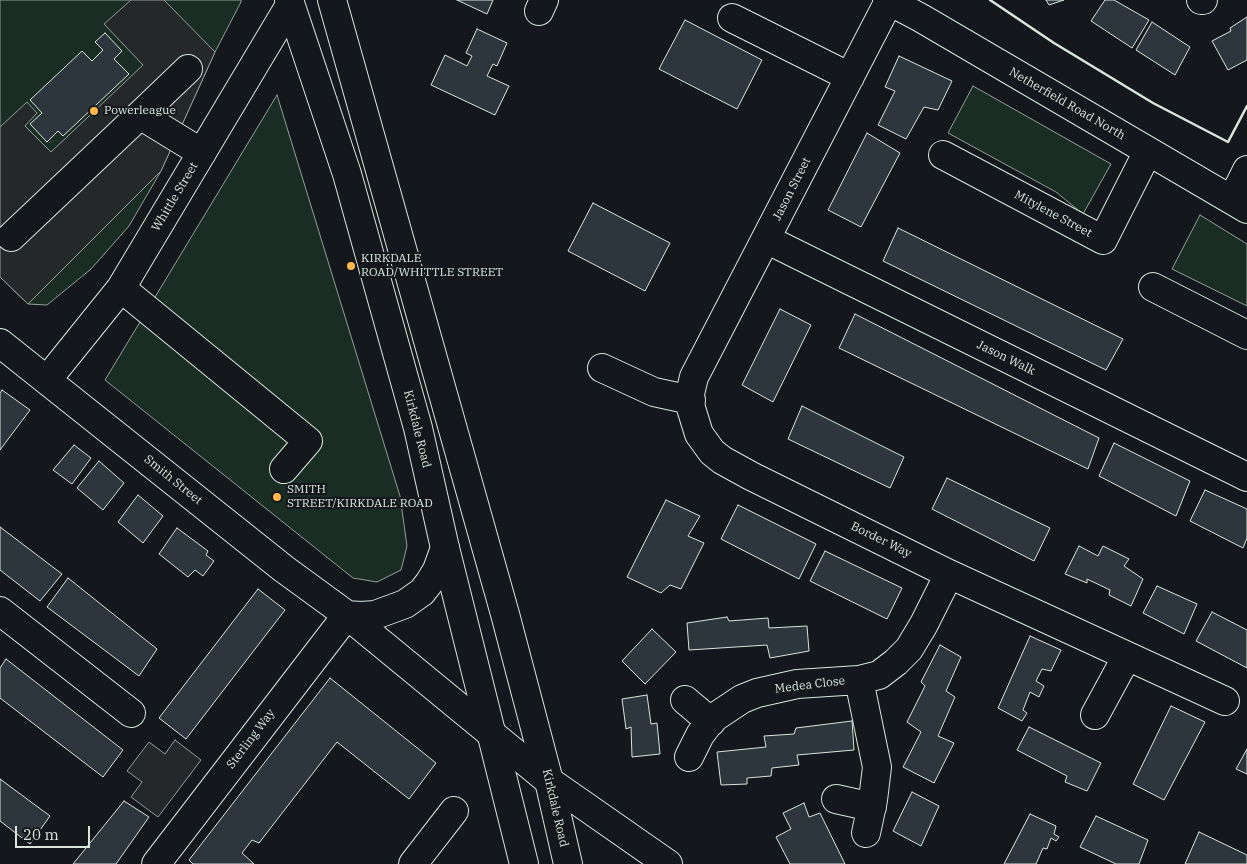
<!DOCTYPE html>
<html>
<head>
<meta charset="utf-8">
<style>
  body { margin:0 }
  #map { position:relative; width:1247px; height:864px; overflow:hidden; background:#14181c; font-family:"IBM Plex Serif",serif }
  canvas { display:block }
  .scale { position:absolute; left:15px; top:826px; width:75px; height:22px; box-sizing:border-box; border:2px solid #d8e6dc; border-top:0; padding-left:6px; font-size:15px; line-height:18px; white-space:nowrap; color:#d8e6dc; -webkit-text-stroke:4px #14181c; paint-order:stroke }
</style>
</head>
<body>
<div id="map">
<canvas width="1247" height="864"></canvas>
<div class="scale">20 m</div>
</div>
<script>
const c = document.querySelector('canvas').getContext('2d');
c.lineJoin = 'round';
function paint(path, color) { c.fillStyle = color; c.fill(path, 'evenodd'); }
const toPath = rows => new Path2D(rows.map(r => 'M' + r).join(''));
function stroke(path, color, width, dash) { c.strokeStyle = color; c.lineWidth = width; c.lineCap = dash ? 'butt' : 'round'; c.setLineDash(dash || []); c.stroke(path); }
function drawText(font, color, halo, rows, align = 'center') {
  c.font = font + ' "IBM Plex Serif",serif'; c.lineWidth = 4; c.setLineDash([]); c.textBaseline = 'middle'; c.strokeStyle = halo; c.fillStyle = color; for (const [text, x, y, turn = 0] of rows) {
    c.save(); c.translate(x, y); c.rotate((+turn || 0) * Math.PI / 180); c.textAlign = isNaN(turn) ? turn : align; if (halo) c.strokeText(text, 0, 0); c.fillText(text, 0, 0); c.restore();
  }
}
const green = toPath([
  [0,0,241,0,241,2,215,52,161,171,129,226,91,269,47,305,28,304,0,277,0,0],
  [973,86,1111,164,1083,214,1056,192,948,133,973,86],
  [277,95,400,496,407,546,401,570,377,582,353,578,105,380,277,95],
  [1200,215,1247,244,1247,306,1172,269,1200,215]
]);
const parking = toPath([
  [131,0,164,0,215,52,161,171,28,304,0,277,0,127,27,102,37,113,25,126,51,152,143,65,104,24,131,0],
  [175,740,201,760,158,817,131,797,142,782,127,771,149,742,165,754,175,740]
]);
const building = toPath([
  [457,0,493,0,487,14,457,0],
  [1046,0,1064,0,1049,5,1046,0],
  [1105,0,1114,0,1149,20,1132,48,1091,21,1105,0],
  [1247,17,1247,60,1228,70,1212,41,1231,31,1230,28,1247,17],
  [685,20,762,60,737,109,659,69,685,20],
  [1152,22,1190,47,1175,75,1136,50,1152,22],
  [477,29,507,43,497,66,493,64,487,76,509,86,495,115,431,85,445,55,467,66,472,56,466,53,477,29],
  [105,33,122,51,114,59,129,74,63,136,58,131,47,142,30,124,42,113,30,100,82,51,92,61,103,50,95,42,105,33],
  [899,56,952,81,938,110,924,107,906,139,878,125,895,91,885,87,899,56],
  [867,133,900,153,861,227,828,210,867,133],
  [593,203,670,243,645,291,568,251,593,203],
  [898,228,1123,339,1106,370,883,261,898,228],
  [780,309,811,325,773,402,742,385,780,309],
  [855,314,1099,438,1088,469,839,348,855,314],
  [2,390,30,410,0,450,0,393,2,390],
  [802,406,904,457,890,488,788,439,802,406],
  [1114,443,1190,481,1176,516,1099,476,1114,443],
  [74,445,91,458,72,484,53,470,74,445],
  [99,461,124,483,103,510,77,488,99,461],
  [947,478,1050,528,1034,561,932,509,947,478],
  [1205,490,1247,509,1247,538,1243,548,1190,521,1205,490],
  [138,495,163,516,143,543,118,522,138,495],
  [666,500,700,516,688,536,704,543,681,589,670,585,661,593,627,577,666,500],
  [738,505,816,544,799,579,721,539,738,505],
  [0,527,62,574,40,601,0,570,0,527],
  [177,528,208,551,206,555,214,561,203,576,195,570,188,577,159,554,177,528],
  [1079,546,1098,556,1103,546,1129,559,1124,566,1143,579,1131,606,1109,595,1110,590,1087,579,1087,583,1065,574,1079,546],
  [825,551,902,588,887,619,810,581,825,551],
  [68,578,157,649,139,676,47,607,68,578],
  [1157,586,1197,604,1184,634,1143,613,1157,586],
  [258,589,285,610,186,739,159,718,258,589],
  [1212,612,1247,630,1247,668,1196,641,1212,612],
  [727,617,729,621,768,618,769,628,807,626,809,651,770,658,767,645,689,650,687,623,727,617],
  [652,629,676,652,645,684,622,661,652,629],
  [1030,636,1061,650,1051,671,1042,669,1036,681,1044,686,1039,697,1030,692,1023,710,1027,713,1022,721,998,708,1030,636],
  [940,645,961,657,946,691,955,697,938,736,954,743,934,783,903,767,921,732,907,722,925,686,921,682,940,645],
  [6,659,123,750,103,777,0,698,0,668,6,659],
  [330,678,436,763,409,799,337,742,259,843,252,840,242,853,254,864,193,864,189,860,330,678],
  [647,695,651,724,657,723,660,754,632,757,631,727,626,729,622,699,647,695],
  [1171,706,1205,722,1164,800,1133,784,1171,706],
  [852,721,854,750,797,755,799,765,772,768,771,776,747,778,747,784,721,785,717,752,766,747,764,736,794,734,796,728,852,721],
  [1029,727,1101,763,1087,791,1065,782,1067,776,1017,750,1029,727],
  [1247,749,1247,774,1236,769,1247,749],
  [0,779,50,816,30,844,0,821,0,779],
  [912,792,939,806,921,846,893,831,912,792],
  [124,801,149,817,116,864,73,864,124,801],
  [804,803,809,817,820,813,845,864,790,864,776,837,791,829,783,813,804,803],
  [1030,814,1056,826,1054,834,1059,837,1056,841,1051,838,1047,849,1043,848,1036,864,1004,864,1030,814],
  [1096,816,1148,840,1139,864,1116,864,1080,847,1096,816],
  [1199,832,1247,855,1247,864,1185,864,1199,832]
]);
const minor = toPath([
  [887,0,921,18,1247,209],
  [1201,0,1203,0],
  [889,1,694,377,690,394,691,408,699,434,712,452,722,460,751,476,949,574,1225,701],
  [539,11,544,0],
  [732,18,850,77],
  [140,115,188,69],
  [943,155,1103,240,1148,151],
  [1232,200,1247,170],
  [11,237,140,115,202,153],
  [766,239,1247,477],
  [1153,287,1247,335],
  [121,288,308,441,284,469],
  [0,343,284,569,347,615,549,781,668,864],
  [602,368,654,392,691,400],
  [47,380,121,288,290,5],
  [0,611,131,713],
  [859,680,877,767,873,800,866,833],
  [685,700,711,722],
  [1095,715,1127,656],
  [689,757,700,735,712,719,742,699,757,693,797,684,859,680,879,675,896,662,909,649,924,624,949,574],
  [836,799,872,807],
  [156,864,347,615,361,616,375,615,405,604,422,592,429,583,437,570,445,548],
  [413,864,454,811]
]);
const highway = toPath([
  [289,0,347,174,418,428,445,548,524,864],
  [332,0,505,614,549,781,568,864]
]);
const wall = toPath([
  [990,0,1054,43,1153,103,1228,142,1247,106]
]);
const markers = [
  [94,111,5,"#ffb74d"],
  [351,266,5,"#ffb74d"],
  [277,497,5,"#ffb74d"]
];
const streetNames = [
  ["Netherfield Road North",1067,104,30],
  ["Jason Street",792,189,-63],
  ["Whittle Street",175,197,-59],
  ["Mitylene Street",1053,214,28],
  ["Jason Walk",1006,358,26],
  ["Kirkdale Road",417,429,76],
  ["Smith Street",173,480,39],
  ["Border Way",881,540,26],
  ["Medea Close",810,685,-7],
  ["Sterling Way",251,739,-53],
  ["Kirkdale Road",555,808,77]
];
const poiNames = [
  ["Powerleague",104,111],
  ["KIRKDALE",361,259],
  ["ROAD/WHITTLE STREET",361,273],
  ["SMITH",287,490],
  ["STREET/KIRKDALE ROAD",287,504]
];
paint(green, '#1a2d24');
stroke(green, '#939e99', 1);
paint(parking, '#24282b');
stroke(parking, '#939e99', 1);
paint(building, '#2c363c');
stroke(building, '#d8e6dc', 1);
stroke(minor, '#d8e6dc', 30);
stroke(highway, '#d8e6dc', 30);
stroke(minor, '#14181c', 28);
stroke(highway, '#14181c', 28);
stroke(wall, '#d8e6dc', 2.5);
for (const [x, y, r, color] of markers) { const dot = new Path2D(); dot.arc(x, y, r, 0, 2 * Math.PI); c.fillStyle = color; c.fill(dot); stroke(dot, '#14181c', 2); }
drawText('12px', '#d8e6dc', '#14181c', streetNames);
drawText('12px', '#d8e6dc', '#14181c', poiNames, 'left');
</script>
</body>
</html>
